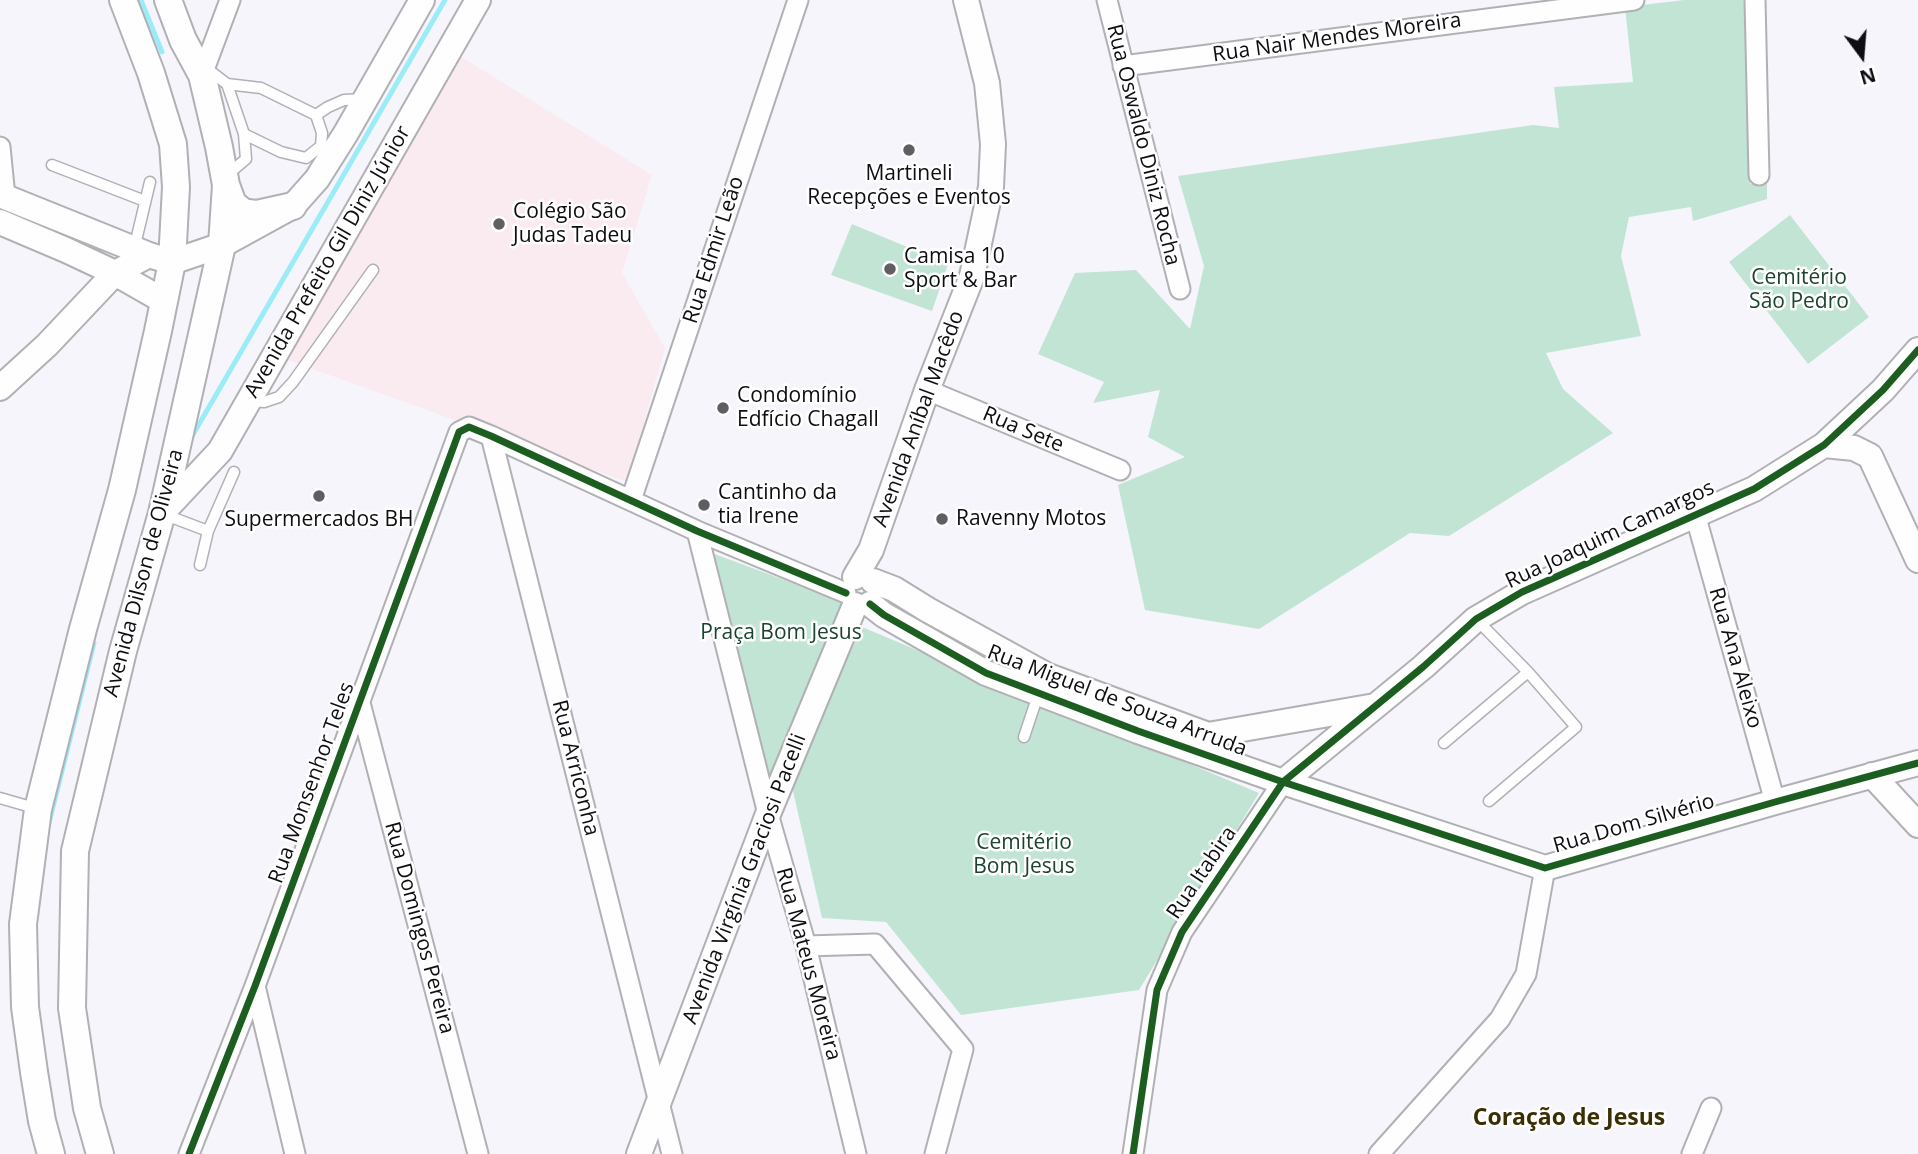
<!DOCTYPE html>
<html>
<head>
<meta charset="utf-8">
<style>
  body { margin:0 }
  #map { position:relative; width:1918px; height:1154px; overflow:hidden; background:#f7f5fc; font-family:"Open Sans",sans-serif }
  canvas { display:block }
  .north { position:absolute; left:1827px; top:21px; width:70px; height:70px; -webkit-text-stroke:5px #fff; paint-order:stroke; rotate:164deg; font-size:19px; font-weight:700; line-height:28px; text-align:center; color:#0e0d11 }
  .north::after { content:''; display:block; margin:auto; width:24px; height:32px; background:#0e0d11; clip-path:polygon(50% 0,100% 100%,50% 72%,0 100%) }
</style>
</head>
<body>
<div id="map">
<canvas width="1918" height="1154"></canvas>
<div class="north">N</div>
</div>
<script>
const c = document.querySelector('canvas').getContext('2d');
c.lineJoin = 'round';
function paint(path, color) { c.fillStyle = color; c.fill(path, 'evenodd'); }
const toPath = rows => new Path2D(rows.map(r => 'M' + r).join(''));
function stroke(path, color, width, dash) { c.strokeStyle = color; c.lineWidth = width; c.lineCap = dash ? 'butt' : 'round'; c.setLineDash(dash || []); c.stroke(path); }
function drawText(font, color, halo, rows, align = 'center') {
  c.font = font + ' "Open Sans",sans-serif'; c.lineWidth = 5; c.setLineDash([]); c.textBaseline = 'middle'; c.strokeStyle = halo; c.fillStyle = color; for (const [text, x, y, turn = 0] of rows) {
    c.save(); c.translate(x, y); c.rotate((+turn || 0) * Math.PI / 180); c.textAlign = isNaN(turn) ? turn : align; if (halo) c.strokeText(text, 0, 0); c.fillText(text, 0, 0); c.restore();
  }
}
const education = toPath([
  [460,56,652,175,622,273,665,348,627,482,282,358]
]);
const green = toPath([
  [1684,0,1746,0,1750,184,1767,183,1767,199,1693,221,1691,207,1629,217,1621,256,1641,336,1546,353,1563,389,1613,433,1449,536,1410,533,1259,629,1145,610,1118,485,1185,457,1148,437,1160,390,1093,403,1104,382,1038,354,1075,273,1136,270,1190,329,1204,266,1178,176,1533,125,1559,128,1554,87,1633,82,1625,7],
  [1790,215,1869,317,1808,364,1729,262],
  [852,224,948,264,932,311,831,275],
  [709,552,847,603,770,795],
  [862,627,1259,793,1139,990,961,1015,886,922,822,918,790,778]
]);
const stream = toPath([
  [141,0,162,52],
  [44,226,73,239],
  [191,438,445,0],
  [49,823,94,643]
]);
const service = toPath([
  [206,68,227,84,244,134,246,159,227,175],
  [227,84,261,88,316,115,322,133,321,146,306,158,281,152,244,134],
  [316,115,328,107,344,100,364,99],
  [52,165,145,201],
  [134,249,150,182],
  [252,401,264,402,279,397,293,382,373,270],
  [163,514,208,531,200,565],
  [208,531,234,472],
  [1476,619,1528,672,1576,727,1489,801],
  [1024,737,1038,695],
  [1444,743,1528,672],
  [0,798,38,809]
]);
const minor = toPath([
  [1107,0,1180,289],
  [1755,0,1759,175],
  [1123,66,1634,0],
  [202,75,230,0],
  [0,147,5,197],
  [927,390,1120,470],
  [491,436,672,1154],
  [631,500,798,0],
  [1695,514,1775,802],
  [697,531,768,814,806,946,856,1154],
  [360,703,478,1154],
  [806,946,875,944,963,1049,935,1154],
  [255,986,295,1154],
  [189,1154,255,986,459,432,469,427,491,436,697,531,846,593],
  [1133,1154,1157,990,1182,932,1283,782],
  [1379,1154,1500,1019,1526,974,1545,868],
  [1692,1154,1711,1108]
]);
const tertiary = toPath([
  [0,195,149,255,172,262,222,245,293,206,317,179,346,133,422,0],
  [0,222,66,250,115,273,164,301],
  [0,388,47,345,115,273,149,255],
  [1824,445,1854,448,1870,456,1918,560],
  [162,513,220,451,478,0],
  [855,577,871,550,927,390,972,276,991,187,993,144,987,83,966,0],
  [873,581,894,589,928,610,1048,676,1208,735,1375,706],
  [870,604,884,615,986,673,1138,731,1283,782,1545,868,1775,802,1918,763],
  [1872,775,1918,825],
  [1283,782,1423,667,1476,619,1522,592,1754,489,1824,445,1883,390,1918,350],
  [639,1154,768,814,855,605]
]);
const secondary = toPath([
  [226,185,233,204,243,212,257,214,293,206],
  [51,1154,42,1121,34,1072,25,1007,23,924,38,809,83,629,122,490,158,331,172,262,176,187,173,144,151,73,123,0],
  [100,1154,87,1108,72,1008,75,851,123,651,162,513,222,245,226,185,219,147,202,75,183,40,168,0]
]);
const cycleway = toPath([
  [870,604,884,615,986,673,1138,731,1283,782,1545,868,1775,802,1918,763],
  [189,1154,255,986,459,432,469,427,491,436,697,531,846,593],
  [1133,1154,1157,990,1182,932,1283,782,1423,667,1476,619,1522,592,1754,489,1824,445,1883,390,1918,350]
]);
const markers = [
  [909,150,7,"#605e63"],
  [499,224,7,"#605e63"],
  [890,269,7,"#605e63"],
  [723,408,7,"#605e63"],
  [319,496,7,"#605e63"],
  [704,505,7,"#605e63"],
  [942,519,7,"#605e63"]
];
const streetNames = [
  ["Rua Nair Mendes Moreira",1337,38,-8],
  ["Rua Oswaldo Diniz Rocha",1143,145,76],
  ["Rua Edmir Leão",714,250,-72],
  ["Avenida Prefeito Gil Diniz Júnior",328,262,-60],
  ["Avenida Aníbal Macêdo",919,419,-70],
  ["Rua Sete",1023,430,23],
  ["Rua Joaquim Camargos",1610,535,-25],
  ["Avenida Dilson de Oliveira",144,573,-75],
  ["Rua Ana Aleixo",1735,658,74],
  ["Rua Miguel de Souza Arruda",1117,701,21],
  ["Rua Arriconha",575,768,76],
  ["Rua Monsenhor Teles",312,783,-70],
  ["Rua Dom Silvério",1634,824,-16],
  ["Rua Itabira",1202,873,-56],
  ["Avenida Virgínia Graciosi Pacelli",745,879,-69],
  ["Rua Domingos Pereira",419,928,75],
  ["Rua Mateus Moreira",808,964,75]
];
const poiNames = [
  ["Martineli",909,174,"center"],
  ["Recepções e Eventos",909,198,"center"],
  ["Colégio São",513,212],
  ["Judas Tadeu",513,236],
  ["Camisa 10",904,257],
  ["Sport & Bar",904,281],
  ["Condomínio",737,396],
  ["Edfício Chagall",737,420],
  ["Cantinho da",718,493],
  ["tia Irene",718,517],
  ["Ravenny Motos",956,519],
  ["Supermercados BH",319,520,"center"]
];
const parkNames = [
  ["Cemitério",1799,278],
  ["São Pedro",1799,302],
  ["Praça Bom Jesus",781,633],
  ["Cemitério",1024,843],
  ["Bom Jesus",1024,867]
];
const neighbourhoodNames = [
  ["Coração de Jesus",1569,1118]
];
paint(education, '#faebf0');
paint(green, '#c2e4d4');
stroke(stream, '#9aecf8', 5);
stroke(service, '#b1b0b5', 13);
stroke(minor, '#b1b0b5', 23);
stroke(tertiary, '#b1b0b5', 28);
stroke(secondary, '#b1b0b5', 30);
stroke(service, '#fefeff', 10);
stroke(minor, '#fefeff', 19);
stroke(tertiary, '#fefeff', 24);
stroke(secondary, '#fefeff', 26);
stroke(cycleway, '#1b5e20', 7);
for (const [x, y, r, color] of markers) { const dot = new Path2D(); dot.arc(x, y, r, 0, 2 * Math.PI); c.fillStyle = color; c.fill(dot); stroke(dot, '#fff', 2.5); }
drawText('21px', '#0e0d11', '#fff', streetNames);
drawText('21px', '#0e0d11', '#fff', poiNames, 'left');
drawText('21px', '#1c4330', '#fff', parkNames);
drawText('bold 23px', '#392f03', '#fff', neighbourhoodNames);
</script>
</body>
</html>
